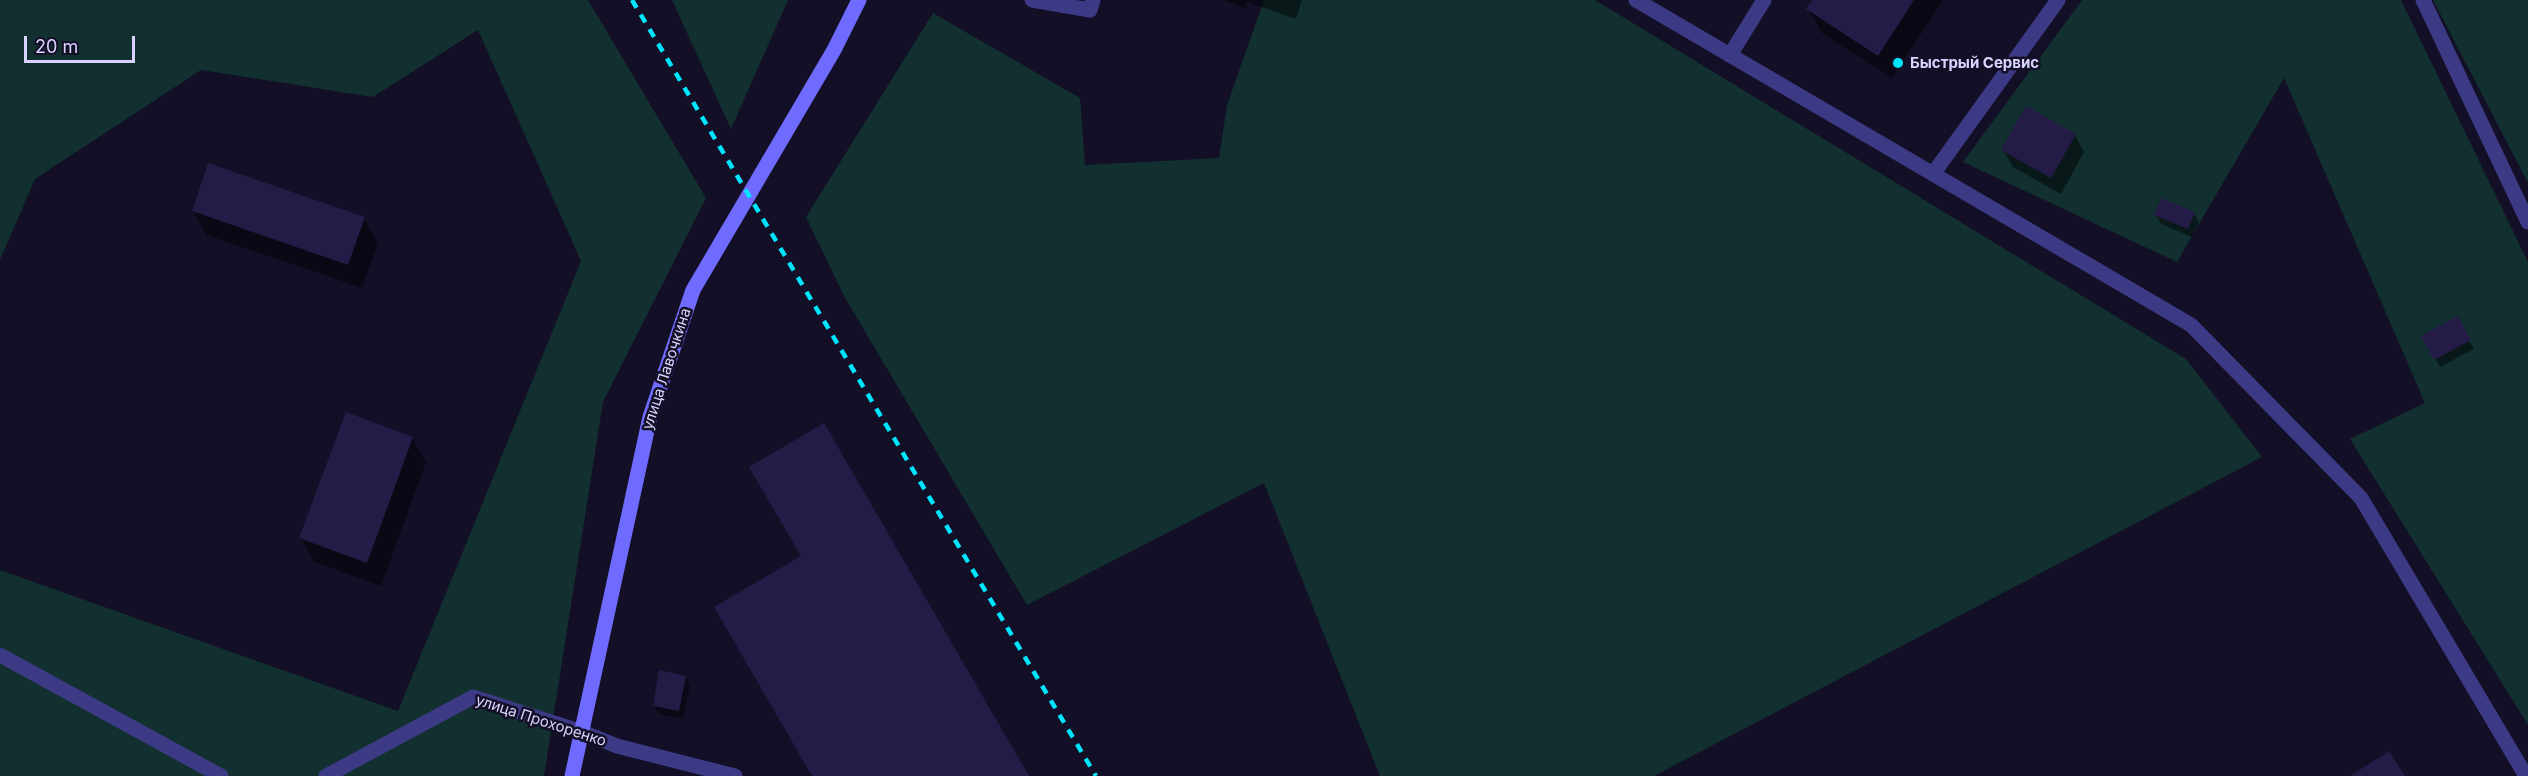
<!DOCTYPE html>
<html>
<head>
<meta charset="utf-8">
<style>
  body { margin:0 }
  #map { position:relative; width:2528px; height:776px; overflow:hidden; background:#130f26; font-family:Inter,sans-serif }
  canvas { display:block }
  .scale { position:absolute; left:24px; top:36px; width:111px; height:27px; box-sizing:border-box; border:3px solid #d9d4ff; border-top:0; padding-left:8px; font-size:18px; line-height:21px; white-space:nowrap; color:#d9d4ff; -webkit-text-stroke:4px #130f26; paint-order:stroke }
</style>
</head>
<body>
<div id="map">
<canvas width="2528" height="776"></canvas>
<div class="scale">20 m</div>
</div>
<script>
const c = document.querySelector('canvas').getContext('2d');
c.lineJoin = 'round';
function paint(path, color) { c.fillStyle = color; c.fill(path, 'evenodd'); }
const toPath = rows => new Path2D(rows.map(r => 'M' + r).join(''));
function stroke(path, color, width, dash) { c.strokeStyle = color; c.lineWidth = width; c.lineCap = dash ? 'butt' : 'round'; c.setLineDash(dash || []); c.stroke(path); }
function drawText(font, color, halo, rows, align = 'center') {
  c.font = font + ' Inter,sans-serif'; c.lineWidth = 5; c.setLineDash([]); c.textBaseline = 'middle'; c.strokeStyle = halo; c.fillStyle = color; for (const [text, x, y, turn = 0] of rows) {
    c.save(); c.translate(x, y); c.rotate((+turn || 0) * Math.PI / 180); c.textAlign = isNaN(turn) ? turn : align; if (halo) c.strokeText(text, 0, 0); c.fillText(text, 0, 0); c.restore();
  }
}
const green = toPath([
  [0,0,588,0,706,198,603,402,544,776,0,776,0,570,398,711,581,261,478,30,373,97,201,70,35,179,0,260],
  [672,0,788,0,731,129],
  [1264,0,1595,0,2186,359,2262,457,1654,776,1380,776,1264,483,1027,605,844,296,806,217,933,13,1080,98,1085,165,1219,158,1227,105],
  [2082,0,2401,0,2528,262,2528,725,2350,439,2425,403,2284,78,2177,262,1963,162],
  [2433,0,2528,0,2528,183]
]);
const shadow = toPath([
  [1223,0,1302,0,1296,19,1247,2,1245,8],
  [1814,0,1943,0,1892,78,1822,33,1808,9],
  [2075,135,2084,152,2061,194,2013,167,2003,150],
  [193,211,364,219,378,243,362,288,207,235],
  [2194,213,2199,222,2192,237,2161,224,2156,215],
  [2457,318,2474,349,2440,367,2423,337],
  [412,438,426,462,381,586,315,562,301,538],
  [685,677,690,685,683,719,659,714,654,705]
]);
const building = toPath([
  [1812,0,1914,0,1878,56,1806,9],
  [2026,106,2076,134,2051,178,2001,150],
  [208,163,365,217,348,265,192,211],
  [2161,198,2195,212,2188,229,2154,215],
  [2458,316,2471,340,2434,360,2421,336],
  [346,412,413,437,367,563,299,538],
  [824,423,1029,776,812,776,714,607,801,556,749,467],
  [659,670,686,676,679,711,653,706],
  [2389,751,2405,776,2350,776]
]);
const lane = toPath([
  [1032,0,1090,10,1093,0],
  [2423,0,2528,222],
  [1730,55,1764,0],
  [1933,174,2058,0],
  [582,732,617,746,735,776]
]);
const street = toPath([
  [1636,0,2191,325,2361,498,2526,776],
  [0,655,221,776],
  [326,776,473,697,582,732]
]);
const secondary = toPath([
  [572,776,650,417,693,290,834,50,859,0]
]);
const rail = toPath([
  [632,0,1096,776]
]);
const markers = [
  [1898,63,6,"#00e5ff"]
];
const poiNames = [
  ["Быстрый Сервис",1910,63]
];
const streetNames = [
  ["улица Лавочкина",667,369,-72],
  ["улица Прохоренко",541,721,18]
];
paint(green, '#12302f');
paint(shadow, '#0007');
paint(building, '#241b47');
stroke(lane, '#3d3a85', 15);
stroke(street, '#3d3a85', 15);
stroke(secondary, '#6f6bff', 15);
stroke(rail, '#00e5ff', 4.5, [9, 8]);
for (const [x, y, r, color] of markers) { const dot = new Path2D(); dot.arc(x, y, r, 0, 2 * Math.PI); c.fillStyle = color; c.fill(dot); stroke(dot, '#130f26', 2); }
drawText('bold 15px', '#d9d4ff', '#130f26', poiNames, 'left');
drawText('15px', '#d9d4ff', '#130f26', streetNames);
</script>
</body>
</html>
